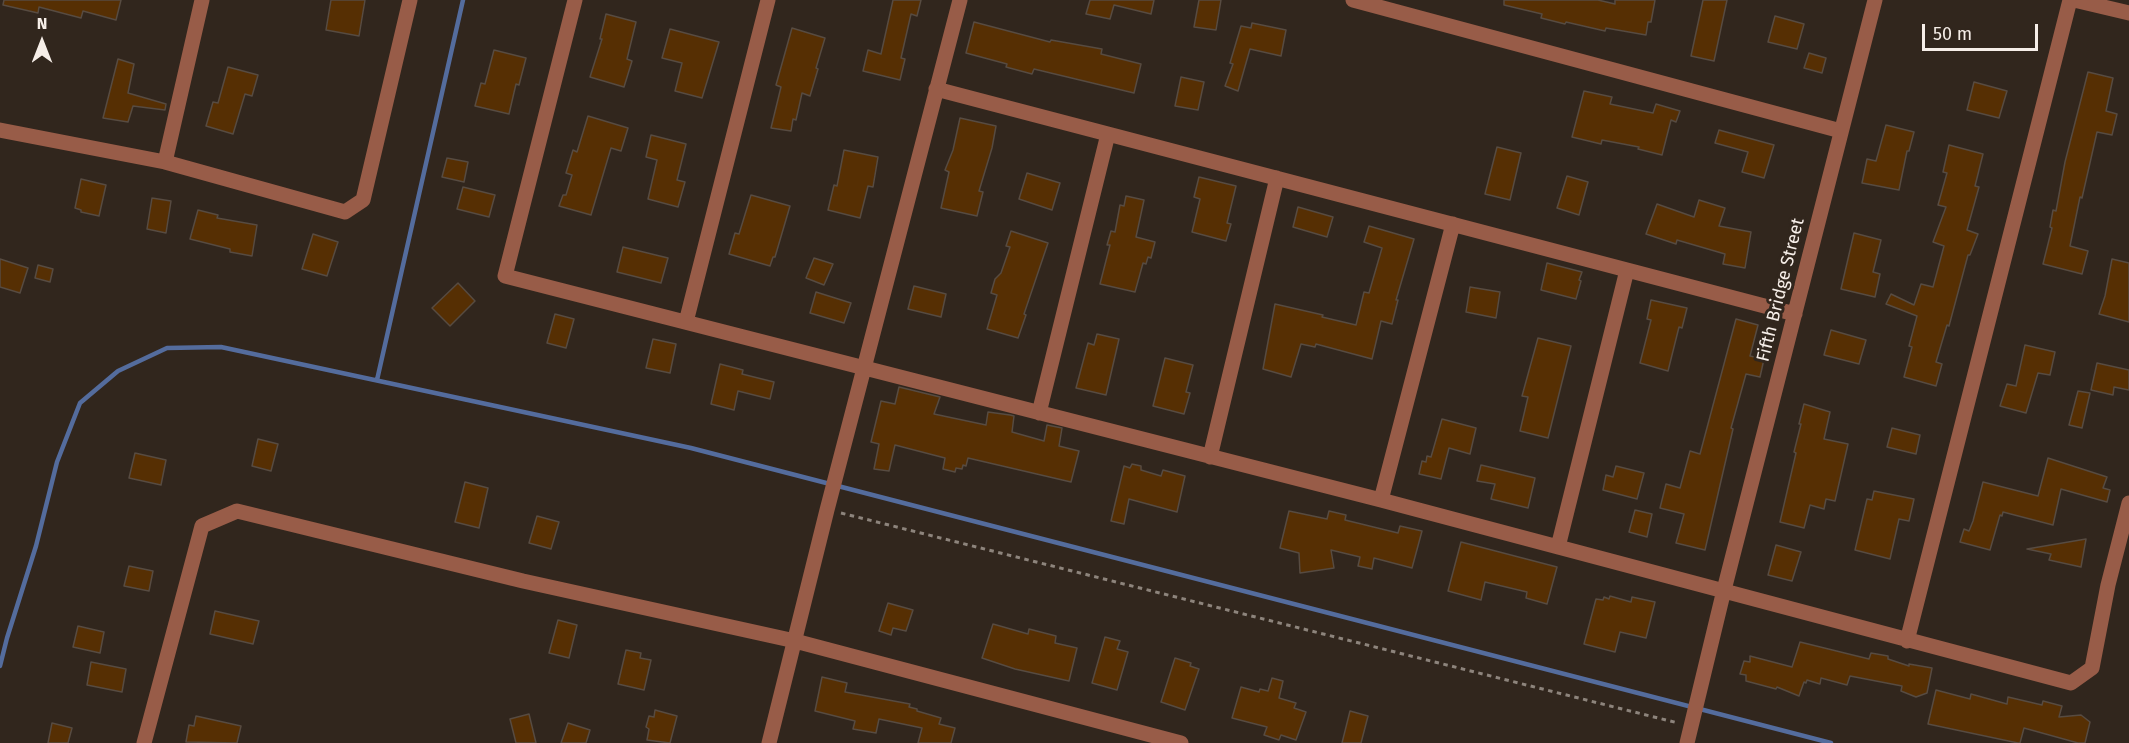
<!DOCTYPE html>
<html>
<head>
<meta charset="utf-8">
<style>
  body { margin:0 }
  #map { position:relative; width:2129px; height:743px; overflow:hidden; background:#31261d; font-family:"Fira Sans",sans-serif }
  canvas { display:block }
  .north { position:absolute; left:12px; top:12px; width:60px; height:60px; -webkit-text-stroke:4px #31261d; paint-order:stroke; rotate:0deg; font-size:16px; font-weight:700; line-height:24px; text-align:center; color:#f6eee8 }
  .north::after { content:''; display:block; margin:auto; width:21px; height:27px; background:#f6eee8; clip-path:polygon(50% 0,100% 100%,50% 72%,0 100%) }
  .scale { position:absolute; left:1922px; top:24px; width:116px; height:27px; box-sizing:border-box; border:3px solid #f6eee8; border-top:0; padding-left:8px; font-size:18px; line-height:21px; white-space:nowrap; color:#f6eee8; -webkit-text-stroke:4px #31261d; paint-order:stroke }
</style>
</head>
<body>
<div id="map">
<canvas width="2129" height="743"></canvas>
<div class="north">N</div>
<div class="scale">50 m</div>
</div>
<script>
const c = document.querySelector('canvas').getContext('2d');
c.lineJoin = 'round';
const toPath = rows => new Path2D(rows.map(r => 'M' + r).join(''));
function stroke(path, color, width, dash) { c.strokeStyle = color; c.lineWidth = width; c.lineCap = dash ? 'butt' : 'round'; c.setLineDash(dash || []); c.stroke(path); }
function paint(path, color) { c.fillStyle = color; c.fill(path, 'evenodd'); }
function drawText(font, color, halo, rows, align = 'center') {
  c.font = font + ' "Fira Sans",sans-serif'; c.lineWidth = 6; c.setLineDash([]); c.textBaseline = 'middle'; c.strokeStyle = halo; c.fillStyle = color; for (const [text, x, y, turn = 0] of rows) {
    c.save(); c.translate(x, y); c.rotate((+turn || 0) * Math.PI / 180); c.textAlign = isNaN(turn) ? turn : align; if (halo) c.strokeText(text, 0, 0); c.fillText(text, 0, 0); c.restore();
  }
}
const stream = toPath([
  [377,380,463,0],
  [0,666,7,638,36,546,57,462,80,403,118,371,167,348,221,347,691,448,1831,743]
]);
const building = toPath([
  [4,0,121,0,116,20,83,11,81,18,39,7,38,13,3,5,4,0],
  [331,0,365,0,359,36,326,30,331,0],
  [893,0,921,0,917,16,911,14,901,58,905,59,900,80,863,71,868,50,881,54,893,0],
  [1090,0,1154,0,1151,14,1114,5,1110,19,1086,14,1090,0],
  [1199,0,1221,0,1216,30,1194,27,1199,0],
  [1504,0,1598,0,1615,4,1615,0,1655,0,1651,22,1648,22,1646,35,1606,28,1605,31,1566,22,1565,24,1541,18,1542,14,1504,5,1504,0],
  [1703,0,1727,0,1714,61,1691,56,1703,0],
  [606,14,636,22,627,59,632,61,624,87,590,77,602,39,600,39,606,14],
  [1775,16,1804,24,1797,49,1768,42,1775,16],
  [974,22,1050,42,1051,40,1102,49,1101,54,1141,64,1134,93,1034,69,1032,74,1006,67,1007,64,966,53,974,22],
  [1252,23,1286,30,1281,56,1250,49,1238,91,1225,86,1233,64,1230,63,1241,26,1251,28,1252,23],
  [792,28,825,38,816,68,818,69,810,96,802,93,796,120,793,119,791,131,771,128,781,87,776,85,792,28],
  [670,29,719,42,702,98,675,91,682,63,662,58,670,29],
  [494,50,526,58,519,85,516,84,509,114,475,106,481,83,485,84,494,50],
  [1809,53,1826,58,1822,73,1804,68,1809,53],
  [118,59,134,64,128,93,166,104,165,110,133,106,128,122,103,118,118,59],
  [228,67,258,75,252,96,245,94,233,134,206,126,213,102,218,103,228,67],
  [2088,72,2113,78,2106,111,2117,114,2112,135,2097,132,2082,198,2080,197,2070,246,2088,251,2082,274,2043,264,2052,228,2050,227,2053,210,2056,211,2065,162,2088,72],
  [1181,77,1204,82,1198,110,1175,106,1181,77],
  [1974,82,2007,91,1999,118,1967,110,1974,82],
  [1584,91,1612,97,1610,104,1653,113,1656,104,1680,111,1676,122,1671,120,1662,155,1638,149,1639,147,1602,140,1601,144,1572,137,1584,91],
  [588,116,628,128,621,151,611,148,591,215,559,206,563,195,566,195,572,175,566,173,573,150,577,152,588,116],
  [960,118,996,126,992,148,979,191,983,192,977,216,941,208,949,172,945,170,953,150,960,118],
  [1886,125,1914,132,1909,151,1907,151,1899,190,1862,183,1867,159,1876,161,1886,125],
  [1719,130,1774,145,1764,178,1742,172,1748,152,1715,143,1719,130],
  [651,135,686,144,677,180,685,182,678,207,648,199,657,160,646,157,651,135],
  [1949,145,1983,154,1975,186,1979,187,1967,230,1978,234,1970,255,1968,255,1949,326,1947,325,1936,362,1942,364,1936,386,1904,377,1912,347,1909,346,1917,316,1886,304,1891,294,1914,305,1921,284,1933,287,1944,246,1933,242,1946,207,1938,205,1947,173,1943,172,1949,145],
  [1497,147,1521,153,1510,200,1485,194,1497,147],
  [844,150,878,157,873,187,868,186,860,218,828,210,834,185,837,186,844,150],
  [447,158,468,162,464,182,442,177,447,158],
  [1027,173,1060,183,1052,210,1019,199,1027,173],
  [1567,176,1588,182,1579,215,1557,208,1567,176],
  [1199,177,1236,186,1227,223,1231,224,1226,241,1192,232,1200,199,1194,197,1199,177],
  [81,179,106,185,99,216,81,212,81,210,75,208,81,179],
  [463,187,495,195,489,217,457,209,463,187],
  [751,195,790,206,775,257,773,257,770,266,729,254,735,233,739,234,751,195],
  [1126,196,1144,200,1136,237,1155,242,1151,258,1148,257,1146,264,1143,263,1135,292,1100,284,1110,245,1107,245,1111,231,1115,232,1120,205,1124,206,1126,196],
  [152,198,171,201,166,233,147,229,152,198],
  [1699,200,1725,208,1719,226,1751,232,1745,268,1723,264,1725,254,1677,240,1676,244,1646,234,1657,204,1694,217,1699,200],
  [1298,207,1333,217,1327,237,1293,227,1298,207],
  [198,210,218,215,217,218,257,225,252,256,230,252,230,249,190,239,198,210],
  [1369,226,1414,239,1396,300,1398,300,1392,324,1381,321,1372,359,1316,344,1315,347,1301,344,1291,377,1263,369,1275,304,1323,315,1322,317,1356,325,1364,292,1369,293,1382,248,1364,242,1369,226],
  [1011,231,1048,243,1024,314,1026,315,1018,338,987,329,997,295,991,293,995,279,1001,273,1010,247,1006,246,1011,231],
  [1854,233,1881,240,1873,272,1880,274,1875,297,1841,289,1854,233],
  [313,234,338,242,327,276,302,269,313,234],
  [623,247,668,258,661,283,617,272,623,247],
  [814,258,833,264,824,285,806,278,814,258],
  [0,259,28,268,20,293,0,287,0,259],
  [2112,259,2129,263,2129,322,2099,314,2105,296,2112,259],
  [1547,263,1582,272,1579,280,1581,281,1576,299,1541,290,1547,263],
  [38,265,53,269,50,282,35,278,38,265],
  [458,283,475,301,450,326,432,308,458,283],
  [914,286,946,294,941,317,908,309,914,286],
  [1470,287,1500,292,1496,318,1466,312,1470,287],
  [816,292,851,303,844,323,810,313,816,292],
  [1651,300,1687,308,1682,328,1679,327,1668,371,1640,363,1651,320,1647,319,1651,300],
  [555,314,574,319,566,348,547,343,555,314],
  [1736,319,1758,325,1750,356,1764,359,1760,377,1746,374,1731,428,1733,429,1705,550,1676,543,1684,514,1660,508,1666,484,1680,488,1690,451,1700,454,1736,319],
  [1831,330,1866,340,1859,364,1824,355,1831,330],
  [1097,334,1119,339,1106,395,1076,388,1088,343,1094,345,1097,334],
  [1538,338,1571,346,1548,438,1520,431,1528,397,1522,396,1538,338],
  [653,339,676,344,670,373,646,368,653,339],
  [2025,345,2055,352,2050,375,2038,373,2026,413,2000,406,2007,384,2016,386,2025,345],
  [1165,358,1193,365,1186,392,1190,393,1184,414,1153,406,1165,358],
  [2097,363,2129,370,2129,390,2114,387,2113,395,2091,390,2097,363],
  [720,364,743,370,742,374,774,382,770,399,738,391,734,410,711,404,720,364],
  [899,387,940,397,934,414,986,425,988,412,1010,415,1014,416,1012,432,1044,441,1047,425,1062,428,1059,446,1079,451,1071,482,968,458,966,466,963,465,962,469,956,468,955,472,943,469,945,458,895,445,889,471,874,469,879,444,871,442,881,401,895,404,899,387],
  [2078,391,2090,393,2082,428,2069,425,2078,391],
  [1804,404,1830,412,1824,439,1848,444,1835,501,1826,499,1824,509,1810,505,1804,528,1780,522,1796,453,1794,452,1801,424,1799,424,1804,404],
  [1442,419,1476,428,1470,454,1449,448,1441,479,1419,474,1422,461,1426,462,1427,456,1431,457,1442,419],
  [1892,428,1920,435,1916,454,1887,447,1892,428],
  [258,439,278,444,271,471,252,466,258,439],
  [135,453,166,460,161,485,129,478,135,453],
  [2048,458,2107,477,2103,488,2110,490,2107,502,2061,489,2053,525,2003,512,2002,516,2000,515,1990,550,1960,542,1964,529,1969,531,1973,521,1983,482,2038,496,2048,458],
  [1132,464,1141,466,1141,470,1161,476,1163,470,1185,476,1177,512,1129,499,1124,524,1111,521,1124,466,1130,468,1132,464],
  [1481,465,1535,478,1528,508,1491,499,1495,484,1477,481,1481,465],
  [1616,466,1644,473,1637,499,1603,490,1606,475,1613,477,1616,466],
  [465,482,488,488,479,528,455,522,465,482],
  [1874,491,1914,499,1909,521,1899,519,1890,559,1855,550,1867,499,1872,500,1874,491],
  [1635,510,1652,514,1647,537,1629,532,1635,510],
  [1289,511,1327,519,1329,511,1346,515,1345,520,1398,533,1400,526,1422,531,1412,568,1374,558,1372,569,1358,566,1360,557,1331,550,1334,568,1300,573,1299,553,1280,548,1289,511],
  [537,516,559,522,551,549,529,543,537,516],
  [2086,539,2081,567,2049,560,2051,554,2027,549,2086,539],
  [1461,542,1557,567,1547,604,1526,598,1527,592,1485,582,1481,600,1448,591,1461,542],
  [1776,545,1801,552,1792,581,1768,575,1776,545],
  [129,566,153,571,149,591,124,586,129,566],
  [1610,596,1631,602,1632,597,1655,602,1646,638,1620,632,1615,652,1584,644,1596,599,1603,600,1604,597,1609,599,1610,596],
  [888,603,913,610,906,631,893,628,891,635,879,631,888,603],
  [215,611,259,621,253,644,210,634,215,611],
  [558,620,577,625,569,658,549,653,558,620],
  [993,624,1028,634,1029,629,1056,636,1055,643,1077,648,1069,681,1015,669,982,658,993,624],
  [78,626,104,632,100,653,73,647,78,626],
  [1105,637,1120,641,1117,649,1128,652,1117,690,1092,683,1105,637],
  [1800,642,1869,659,1871,653,1888,656,1888,659,1909,666,1909,664,1932,668,1927,693,1916,697,1901,691,1902,686,1850,676,1847,685,1821,678,1820,684,1807,680,1806,683,1804,682,1799,696,1777,687,1776,689,1746,681,1746,675,1740,674,1744,661,1750,662,1750,656,1792,667,1800,642],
  [626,650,641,653,640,658,651,660,644,690,618,684,626,650],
  [1175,658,1191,663,1190,666,1199,669,1185,710,1161,702,1175,658],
  [91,662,126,669,122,692,87,685,91,662],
  [822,677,847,683,845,692,910,704,909,707,917,709,917,711,941,718,939,724,955,728,951,743,918,743,922,728,879,719,876,733,853,729,855,721,815,711,822,677],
  [1272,678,1283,681,1279,698,1296,703,1294,708,1306,712,1296,740,1281,735,1279,740,1264,735,1267,727,1232,718,1241,687,1259,692,1260,689,1268,691,1272,678],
  [1936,690,1970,699,1971,694,2007,704,2008,697,2042,705,2043,701,2062,706,2059,717,2081,715,2090,722,2085,743,2078,743,2024,728,2020,743,2018,743,1928,724,1936,690],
  [655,710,677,716,670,743,647,740,649,729,646,727,649,716,654,717,655,710],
  [1350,711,1368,716,1361,743,1342,743,1350,711],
  [529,714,536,743,516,743,510,719,529,714],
  [196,716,241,726,237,743,186,742,189,725,194,726,196,716],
  [52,723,72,728,68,743,48,743,52,723],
  [568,723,590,730,586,743,561,743,568,723]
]);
const path = toPath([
  [841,513,1678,723]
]);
const minor = toPath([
  [575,0,505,276,1381,500,2071,683,2092,668,2108,585,2129,503],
  [1353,0,1841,131],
  [2074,0,2129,13],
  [936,89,1795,314],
  [0,130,165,162,345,212,363,200,410,0],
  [165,162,202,0],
  [686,322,768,0],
  [1039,413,1108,134],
  [1210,457,1277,178],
  [1381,500,1453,224],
  [1558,547,1627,270],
  [1907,641,2070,0],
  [144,743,202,526,237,511,523,581,795,641,1181,743],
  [769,743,827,510,960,0],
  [1687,743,1724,590,1875,0]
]);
const streetNames = [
  ["Fifth Bridge Street",1781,290,-76]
];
stroke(stream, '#546c9d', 4.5);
paint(building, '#562f03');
stroke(building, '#574b41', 1.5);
stroke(path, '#8d847c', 3, [4.5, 4.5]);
stroke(minor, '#985c48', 15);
drawText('18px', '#f6eee8', '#31261d', streetNames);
</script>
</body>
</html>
